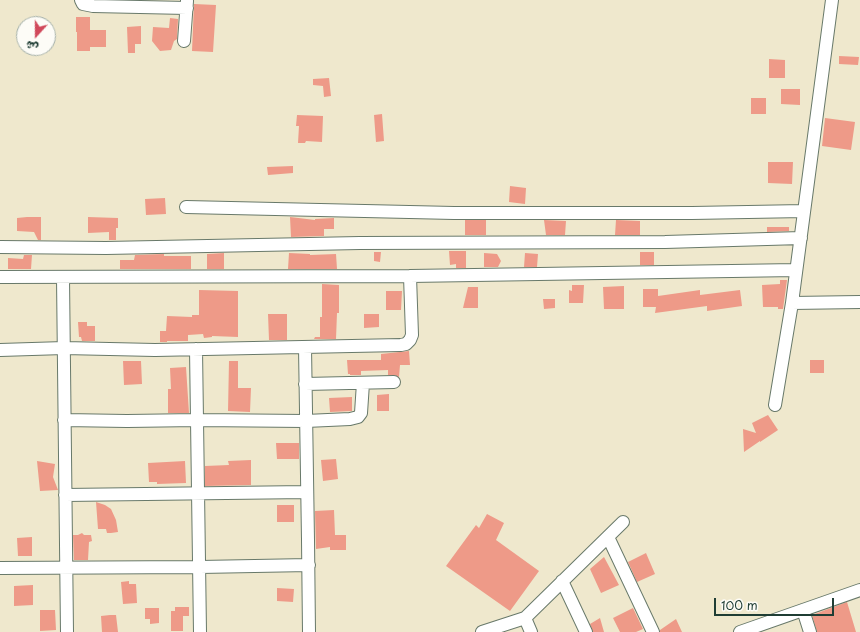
<!DOCTYPE html>
<html>
<head>
<meta charset="utf-8">
<style>
  body { margin:0 }
  #map { position:relative; width:860px; height:632px; overflow:hidden; background:#efe8cd; font-family:"Playpen Sans","Playpen Sans Arabic",sans-serif }
  canvas { display:block }
  .north { position:absolute; left:16px; top:16px; width:40px; height:40px; box-sizing:border-box; background:#fdfcf7; border:1px solid #a4b0a9; border-radius:50%; rotate:201deg; font-size:11px; font-weight:700; line-height:16px; text-align:center; color:#1f3d34 }
  .north::after { content:''; display:block; margin:auto; width:14px; height:18px; background:#d1495b; clip-path:polygon(50% 0,100% 100%,50% 72%,0 100%) }
  .scale { position:absolute; left:714px; top:598px; width:120px; height:18px; box-sizing:border-box; border:2px solid #1f3d34; border-top:0; padding-left:5px; font-size:12px; line-height:14px; white-space:nowrap; color:#1f3d34; -webkit-text-stroke:3px #fdfcf7; paint-order:stroke }
</style>
</head>
<body>
<div id="map">
<canvas width="860" height="632"></canvas>
<div class="north">ش</div>
<div class="scale">100 m</div>
</div>
<script>
const c = document.querySelector('canvas').getContext('2d');
c.lineJoin = 'round';
function paint(path, color) { c.fillStyle = color; c.fill(path, 'evenodd'); }
const toPath = rows => new Path2D(rows.map(r => 'M' + r).join(''));
function stroke(path, color, width, dash) { c.strokeStyle = color; c.lineWidth = width; c.lineCap = dash ? 'butt' : 'round'; c.setLineDash(dash || []); c.stroke(path); }
const building = toPath([
  [194,4,216,5,213,52,192,51],
  [76,17,90,17,90,30,106,30,106,47,90,47,90,51,77,51,77,32,76,32],
  [170,18,178,19,177,39,174,41,171,50,160,51,152,41,153,27,169,28],
  [141,26,141,44,135,44,135,53,128,53,127,27],
  [839,56,859,57,858,65,839,64],
  [769,59,785,60,785,78,769,78],
  [329,78,331,96,324,97,323,86,313,85,313,79],
  [781,89,800,89,800,105,781,104],
  [751,98,766,98,766,114,751,114],
  [382,114,384,141,376,142,374,115],
  [297,115,323,116,322,142,306,141,305,143,298,143,299,126,296,126],
  [825,118,855,122,851,150,822,146],
  [768,162,793,162,792,184,768,183],
  [293,166,293,173,268,175,267,167],
  [510,186,526,188,525,204,509,202],
  [165,198,166,214,146,215,145,199],
  [27,217,41,217,41,240,38,240,34,232,17,231,17,218],
  [88,217,118,218,118,228,116,228,116,240,109,240,109,232,88,233],
  [290,217,315,220,315,219,334,218,334,229,324,229,324,236,291,237],
  [465,220,486,220,486,235,465,235],
  [544,220,566,221,565,235,546,235],
  [616,220,640,221,640,235,615,235],
  [767,227,789,227,789,231,767,232],
  [449,251,466,251,466,268,456,268,456,264,450,265],
  [374,252,381,252,380,262,374,261],
  [640,252,654,252,654,265,640,265],
  [224,253,224,269,207,269,207,254],
  [289,253,310,254,310,255,336,254,337,269,288,269],
  [484,253,497,254,501,261,498,267,484,267],
  [525,253,538,254,537,267,524,267],
  [164,254,164,256,191,256,191,269,120,269,120,260,134,260,135,255],
  [24,255,32,255,31,269,8,269,8,258,23,259],
  [780,280,787,280,783,309,778,309,778,307,763,307,762,285,780,284],
  [322,284,339,285,339,313,337,313,336,339,314,339,315,337,320,337,320,317,322,317],
  [572,285,584,285,583,303,569,303,569,290,572,291],
  [624,286,624,309,604,309,603,287],
  [468,287,478,287,478,308,463,308],
  [643,289,658,289,658,296,700,290,700,295,740,290,742,306,707,311,707,306,655,313,656,307,643,307],
  [199,290,238,291,238,337,212,336,212,337,204,338,203,334,188,335,188,341,167,341,167,342,160,342,160,331,166,331,167,316,192,317,192,315,199,315],
  [386,291,402,291,401,310,386,310],
  [543,299,555,299,555,308,544,309],
  [268,314,287,314,287,340,269,340],
  [364,314,379,314,379,327,364,328],
  [78,322,87,322,87,326,95,326,95,341,82,341,81,337,79,337],
  [409,351,410,365,400,365,399,377,394,375,388,375,388,370,361,371,361,375,350,375,350,374,348,374,347,360,381,360,381,354],
  [810,360,824,360,824,373,810,373],
  [123,361,141,361,142,384,124,385],
  [229,361,238,361,238,388,251,388,250,412,228,411],
  [186,367,189,413,168,413,168,389,171,389,170,368],
  [389,394,389,411,377,411,377,395],
  [352,397,352,411,330,412,329,398],
  [768,415,778,430,760,442,760,441,744,452,743,429,756,433,752,423],
  [276,443,299,443,299,459,277,459],
  [336,459,338,479,323,481,321,460],
  [251,460,251,485,205,486,205,466,229,465,228,461],
  [37,461,55,464,53,477,58,490,40,491],
  [185,461,186,483,157,484,157,482,149,482,148,463],
  [96,502,105,505,111,509,116,520,118,532,111,533,107,533,106,529,98,529],
  [277,505,294,505,294,522,277,522],
  [334,510,335,535,346,535,346,550,330,550,330,547,316,549,315,511],
  [487,514,504,523,496,540,539,571,510,611,446,566,476,525,479,528],
  [82,533,84,535,91,535,92,541,89,542,88,560,74,560,73,535,78,535],
  [32,537,32,556,18,556,17,538],
  [646,553,655,574,637,582,628,562],
  [604,557,619,585,601,593,590,569],
  [129,581,129,584,136,584,137,603,123,604,121,582],
  [33,585,33,605,14,606,14,586],
  [277,588,294,589,293,602,277,601],
  [847,602,856,632,817,632,812,615],
  [175,607,189,607,189,616,183,616,183,631,171,631,171,611,175,611],
  [145,608,159,608,159,623,150,624,150,619,145,619],
  [633,608,643,629,636,632,620,632,613,618],
  [40,610,55,610,56,630,40,631],
  [110,615,116,615,118,632,102,632,101,616],
  [600,618,604,632,593,632,590,624],
  [676,619,682,632,660,632,660,630]
]);
const minor = toPath([
  [81,0,83,4,93,6,187,8],
  [184,41,187,1],
  [186,207,454,213,692,213,804,211],
  [0,247,106,248,360,243,665,242,801,238],
  [0,277,410,276,796,270],
  [63,278,67,632],
  [792,303,860,302],
  [305,347,308,540,309,632],
  [196,349,200,632],
  [0,350,64,348,155,350,401,345,406,344,410,340,412,335,410,276],
  [305,384,394,382],
  [775,405,792,303,832,0],
  [64,420,127,421,197,420,306,421,350,419,358,417,361,413,363,383],
  [65,495,307,492],
  [608,537,653,632],
  [0,568,200,567,309,565],
  [562,581,586,632],
  [803,610,810,632],
  [525,618,531,632],
  [482,632,525,618,623,522],
  [740,632,860,590]
]);
paint(building, '#ee9a88');
stroke(minor, '#68796a', 14);
stroke(minor, '#fff', 12);
</script>
</body>
</html>
